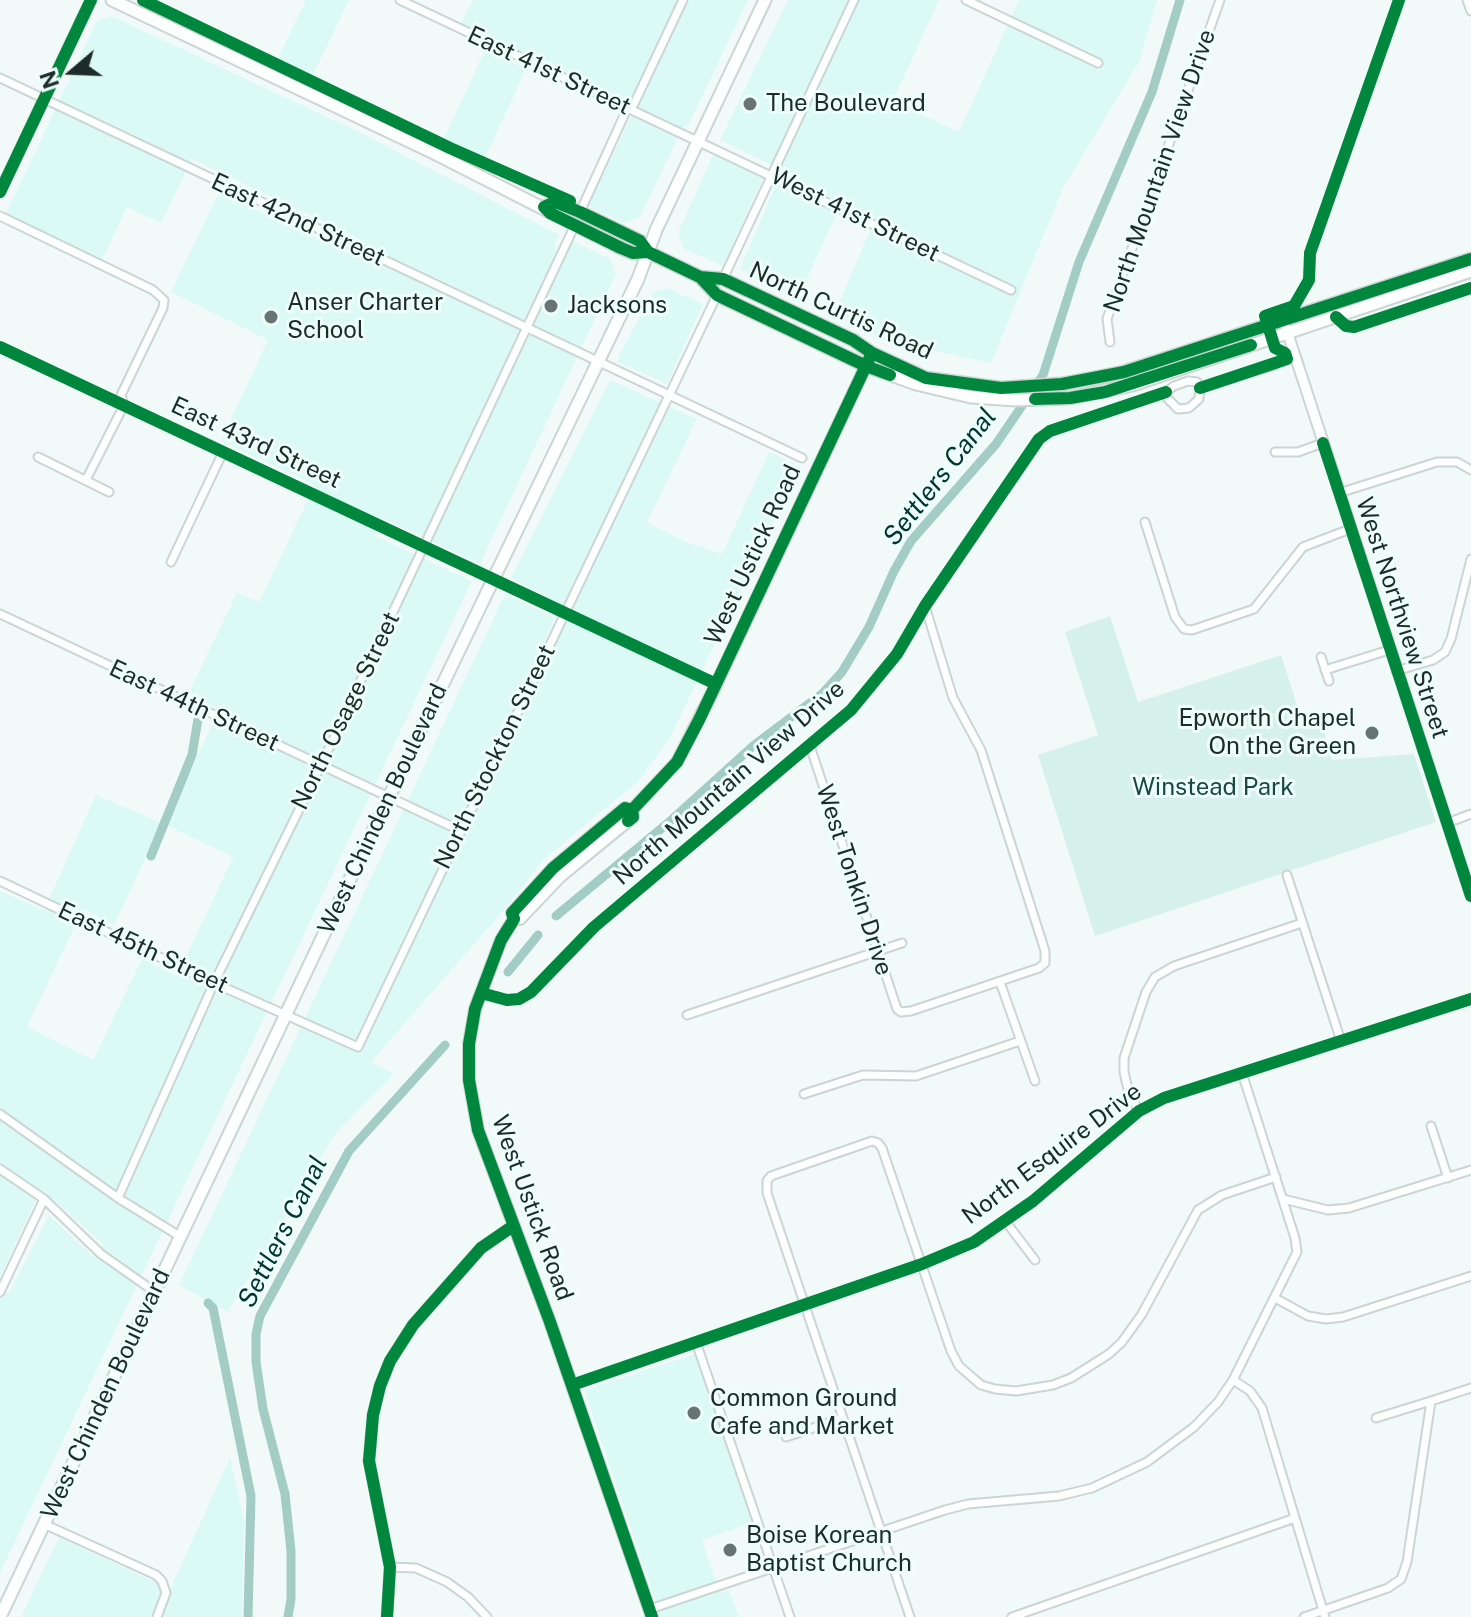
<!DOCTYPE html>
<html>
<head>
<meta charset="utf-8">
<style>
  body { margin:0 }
  #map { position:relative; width:1471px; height:1617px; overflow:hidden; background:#f2faf9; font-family:"Public Sans",sans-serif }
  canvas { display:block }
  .north { position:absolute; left:32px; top:32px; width:80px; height:80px; -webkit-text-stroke:6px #eefefb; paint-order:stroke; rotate:251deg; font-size:22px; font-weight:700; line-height:32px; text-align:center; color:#1d2c29 }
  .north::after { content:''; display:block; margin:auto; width:28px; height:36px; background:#1d2c29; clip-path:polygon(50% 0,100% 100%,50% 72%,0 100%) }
</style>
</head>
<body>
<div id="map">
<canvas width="1471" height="1617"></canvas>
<div class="north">N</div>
</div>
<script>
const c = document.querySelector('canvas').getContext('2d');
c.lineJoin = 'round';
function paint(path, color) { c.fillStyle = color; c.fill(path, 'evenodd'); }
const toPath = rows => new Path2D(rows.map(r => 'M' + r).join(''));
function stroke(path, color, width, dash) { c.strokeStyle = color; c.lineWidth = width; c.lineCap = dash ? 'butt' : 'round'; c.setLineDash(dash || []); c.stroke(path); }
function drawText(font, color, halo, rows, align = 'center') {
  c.font = font + ' "Public Sans",sans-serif'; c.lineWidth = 6; c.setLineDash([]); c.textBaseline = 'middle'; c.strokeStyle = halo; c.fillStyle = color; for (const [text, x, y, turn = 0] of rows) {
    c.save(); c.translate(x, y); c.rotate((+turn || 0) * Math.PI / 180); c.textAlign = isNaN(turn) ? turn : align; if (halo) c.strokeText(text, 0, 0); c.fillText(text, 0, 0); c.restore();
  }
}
const built = toPath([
  [306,0,349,0,312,77,277,60],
  [473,0,748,0,689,124,683,127,640,217,624,223,588,206,636,106,461,23],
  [788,0,939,0,893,101,959,132,1019,0,1157,0,1139,62,1063,188,991,363,884,340,834,314,875,219,842,203,798,297,740,269,782,170,720,140],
  [111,16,353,129,559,235,554,245,557,256,438,509,570,240,610,259,616,274,480,564,382,518,375,536,472,581,0,1573,0,1290,9,1293,49,1215,93,1257,103,1244,41,1189,0,1277,0,891,44,910,96,795,162,823,114,925,83,909,27,1027,93,1060,142,959,177,976,233,857,166,825,219,709,188,694,237,593,259,602,315,485,221,441,268,340,171,292,219,192,350,254,358,238,192,159,161,223,127,207,102,260,6,214,97,21],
  [485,50,526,69,484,160,443,141],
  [713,155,763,178,723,266,683,248,678,233],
  [667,288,703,304,667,384,618,362,619,355,654,292],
  [610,380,697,419,647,522,686,542,722,554,769,452,799,467,670,738,638,781,543,860,498,917,371,1062,394,1074,335,1134,228,1312,179,1285,505,594,555,618,453,839,461,843,571,610,511,578],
  [704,1351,760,1520,702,1540,720,1593,729,1590,739,1617,661,1617,584,1390],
  [230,1458,244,1522,242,1617,21,1617,59,1537,170,1589]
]);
const green = toPath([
  [1110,616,1138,702,1281,655,1305,730,1322,725,1332,760,1414,754,1436,822,1095,936,1038,755,1098,735,1065,632]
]);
const canal = toPath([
  [151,856,192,755,198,719],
  [556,916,668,823,753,746,823,693,842,672,869,627,894,571,911,541,996,444,1043,375,1079,262,1152,92,1180,0],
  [508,972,538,935],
  [208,1303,213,1308,251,1496,248,1617],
  [288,1617,291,1599,291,1551,285,1494,263,1409,256,1362,256,1334,260,1316,349,1151,445,1045]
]);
const minor = toPath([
  [400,0,1011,290],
  [966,0,1098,63],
  [1467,0,1471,11],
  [0,78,802,458],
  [580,212,627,109,634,104,683,0],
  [0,216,153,290,164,300,163,308,121,395,124,405,86,480],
  [723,279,854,0],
  [1309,280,1310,253,1399,0],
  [1336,317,1346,326,1354,327,1471,288],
  [1110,342,1107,319,1220,0],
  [0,347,716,684],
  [1188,381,1197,382,1200,388,1199,399,1189,408,1178,409,1167,398,1166,392,1174,386,1188,381],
  [1200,388,1275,365],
  [1275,452,1298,452,1323,443],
  [38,457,109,492],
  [1339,493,1437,462,1457,462,1471,470],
  [1145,522,1175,617,1184,629,1192,630,1254,609,1303,547,1350,529],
  [171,562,223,452],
  [0,614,459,830],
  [1321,657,1329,681],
  [1325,670,1389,650],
  [1396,671,1433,660,1445,652,1451,639,1471,559],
  [810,746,897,1009,901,1012,911,1011,1039,968,1045,963,1045,951,981,750,953,698,925,606],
  [1447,823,1471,814],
  [1287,875,1341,1041],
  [0,881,214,983,358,1047,717,295],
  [1000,982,1035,1081],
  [481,993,507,1000,519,999,531,992,594,927,851,710,897,654,925,606,1039,439,1050,431,1166,392],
  [687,1015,902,943],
  [804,1094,863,1075,916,1076,1020,1041],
  [1139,1111,1129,1094,1124,1072,1124,1058,1146,992,1155,977,1174,966,1302,923],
  [0,1114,118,1198,181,1237],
  [1431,1126,1448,1178],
  [0,1169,44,1199,101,1254,155,1292],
  [118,1198,214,983,321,765,575,225],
  [1283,1199,1328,1210,1349,1208,1471,1170],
  [1006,1222,1035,1260],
  [0,1292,44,1199],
  [1275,1298,1308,1316,1326,1319,1343,1317,1471,1276],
  [696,1342,790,1617],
  [1233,1380,1250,1391,1262,1408,1325,1617],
  [572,1385,922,1264,974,1242,1033,1201,1139,1111,1164,1098,1471,999],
  [1376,1418,1431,1401],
  [786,1437,843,1418],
  [44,1524,156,1575,162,1581,166,1593,157,1617],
  [390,1567,416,1568,447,1582,468,1597,487,1617],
  [650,1609,945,1510,968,1504,1059,1496,1092,1488,1147,1462,1194,1427,1218,1402,1233,1380,1297,1252,1295,1238,1242,1073],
  [910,1617,767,1193,767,1181,771,1176,872,1141,878,1143,882,1148,951,1351,959,1366,981,1385,995,1389,1016,1391,1053,1385,1071,1378,1109,1354,1122,1342,1142,1314,1198,1210,1222,1195,1276,1177],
  [1012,1617,1295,1518],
  [1304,1617,1388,1588,1401,1579,1407,1562,1431,1401,1471,1388]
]);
const tertiary = toPath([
  [0,192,91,0],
  [1286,328,1471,896],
  [387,1617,390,1567,369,1461,373,1415,380,1386,390,1361,413,1325,481,1248,513,1226]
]);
const secondary = toPath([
  [632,810,625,808,553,868,512,913,514,919,501,940,475,1009,469,1044,469,1080,478,1130,550,1322,652,1617],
  [514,919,520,919,560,877,633,817,632,810,677,762,714,689,872,353]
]);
const primary = toPath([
  [112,0,436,154,621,248,633,253,648,252],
  [544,207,555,202,580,212,640,241,648,252,671,263,700,277,723,279,853,340,872,353,926,378,1001,388,1062,384,1124,372,1471,259],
  [700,277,717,295,866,366,916,384,971,397,1016,400,1070,398,1133,385,1471,271],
  [0,1617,426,719,638,279,656,230,765,0]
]);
const cycleway = toPath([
  [143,0,450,148,570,201],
  [0,192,91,0],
  [648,252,633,253,621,248,550,213,544,207,555,202,580,212,640,241,648,252,671,263,700,277,723,279,853,340,872,353,926,378,1001,388,1062,384,1124,372,1471,259],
  [700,277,717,295,866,366,890,375],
  [1336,317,1346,326,1354,327,1471,288],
  [0,347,716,684],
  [1200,388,1287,359,1285,353,1275,348,1265,316,1294,306,1309,280,1310,253,1399,0],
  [1035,399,1070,398,1105,392,1251,345],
  [1323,443,1471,896],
  [632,810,625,808,553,868,512,913,514,919,501,940,475,1009,469,1044,469,1080,478,1130,550,1322,652,1617],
  [628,821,633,817,632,810,677,762,699,720,872,353],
  [481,993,507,1000,519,999,531,992,594,927,851,710,897,654,925,606,1039,439,1050,431,1166,392],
  [572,1385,922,1264,974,1242,1033,1201,1139,1111,1164,1098,1471,999],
  [387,1617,390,1567,369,1461,373,1415,380,1386,390,1361,413,1325,481,1248,513,1226]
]);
const markers = [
  [750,104,8,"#687472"],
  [551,306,8,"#687472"],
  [271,317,8,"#687472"],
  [1372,733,8,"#687472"],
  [694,1413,8,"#687472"],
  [730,1550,8,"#687472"]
];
const streetNames = [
  ["East 41st Street",549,71,25],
  ["North Mountain View Drive",1160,171,-71],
  ["West 41st Street",855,215,26],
  ["East 42nd Street",298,220,25],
  ["North Curtis Road",841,311,25],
  ["East 43rd Street",256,443,25],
  ["West Ustick Road",753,555,-65],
  ["West Northview Street",1402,618,72],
  ["East 44th Street",194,706,25],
  ["North Osage Street",346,711,-64],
  ["North Stockton Street",495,757,-64],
  ["North Mountain View Drive",729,783,-41],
  ["West Chinden Boulevard",383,809,-65],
  ["West Tonkin Drive",854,880,72],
  ["East 45th Street",143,948,25],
  ["North Esquire Drive",1052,1154,-37],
  ["West Ustick Road",532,1208,70],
  ["West Chinden Boulevard",106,1394,-65]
];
const poiNames = [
  ["The Boulevard",766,104],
  ["Anser Charter",287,303],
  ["School",287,331],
  ["Jacksons",567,306],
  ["Epworth Chapel",1356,719,"right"],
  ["On the Green",1356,747,"right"],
  ["Common Ground",710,1399],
  ["Cafe and Market",710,1427],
  ["Boise Korean",746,1536],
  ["Baptist Church",746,1564]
];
const parkNames = [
  ["Winstead Park",1213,788]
];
const waterNames = [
  ["Settlers Canal",940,477,-52],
  ["Settlers Canal",283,1232,-63]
];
paint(built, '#dbfaf5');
paint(green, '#d6f1ec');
stroke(canal, '#a2ccc4', 9);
stroke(minor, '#cad5d4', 11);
stroke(tertiary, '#cad5d4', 13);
stroke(secondary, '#cad5d4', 14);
stroke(primary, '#cad5d4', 15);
stroke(minor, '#fdfefe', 7);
stroke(tertiary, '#fdfefe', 9);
stroke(secondary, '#fdfefe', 10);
stroke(primary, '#fdfefe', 11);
stroke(cycleway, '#00873e', 12);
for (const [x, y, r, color] of markers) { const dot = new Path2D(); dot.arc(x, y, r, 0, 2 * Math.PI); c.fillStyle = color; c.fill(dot); stroke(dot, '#eefefb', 3); }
drawText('24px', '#1d2c29', '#eefefb', streetNames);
drawText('24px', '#1d2c29', '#eefefb', poiNames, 'left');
drawText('24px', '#184942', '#eefefb', parkNames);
drawText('italic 26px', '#003630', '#eefefb', waterNames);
</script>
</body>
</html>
